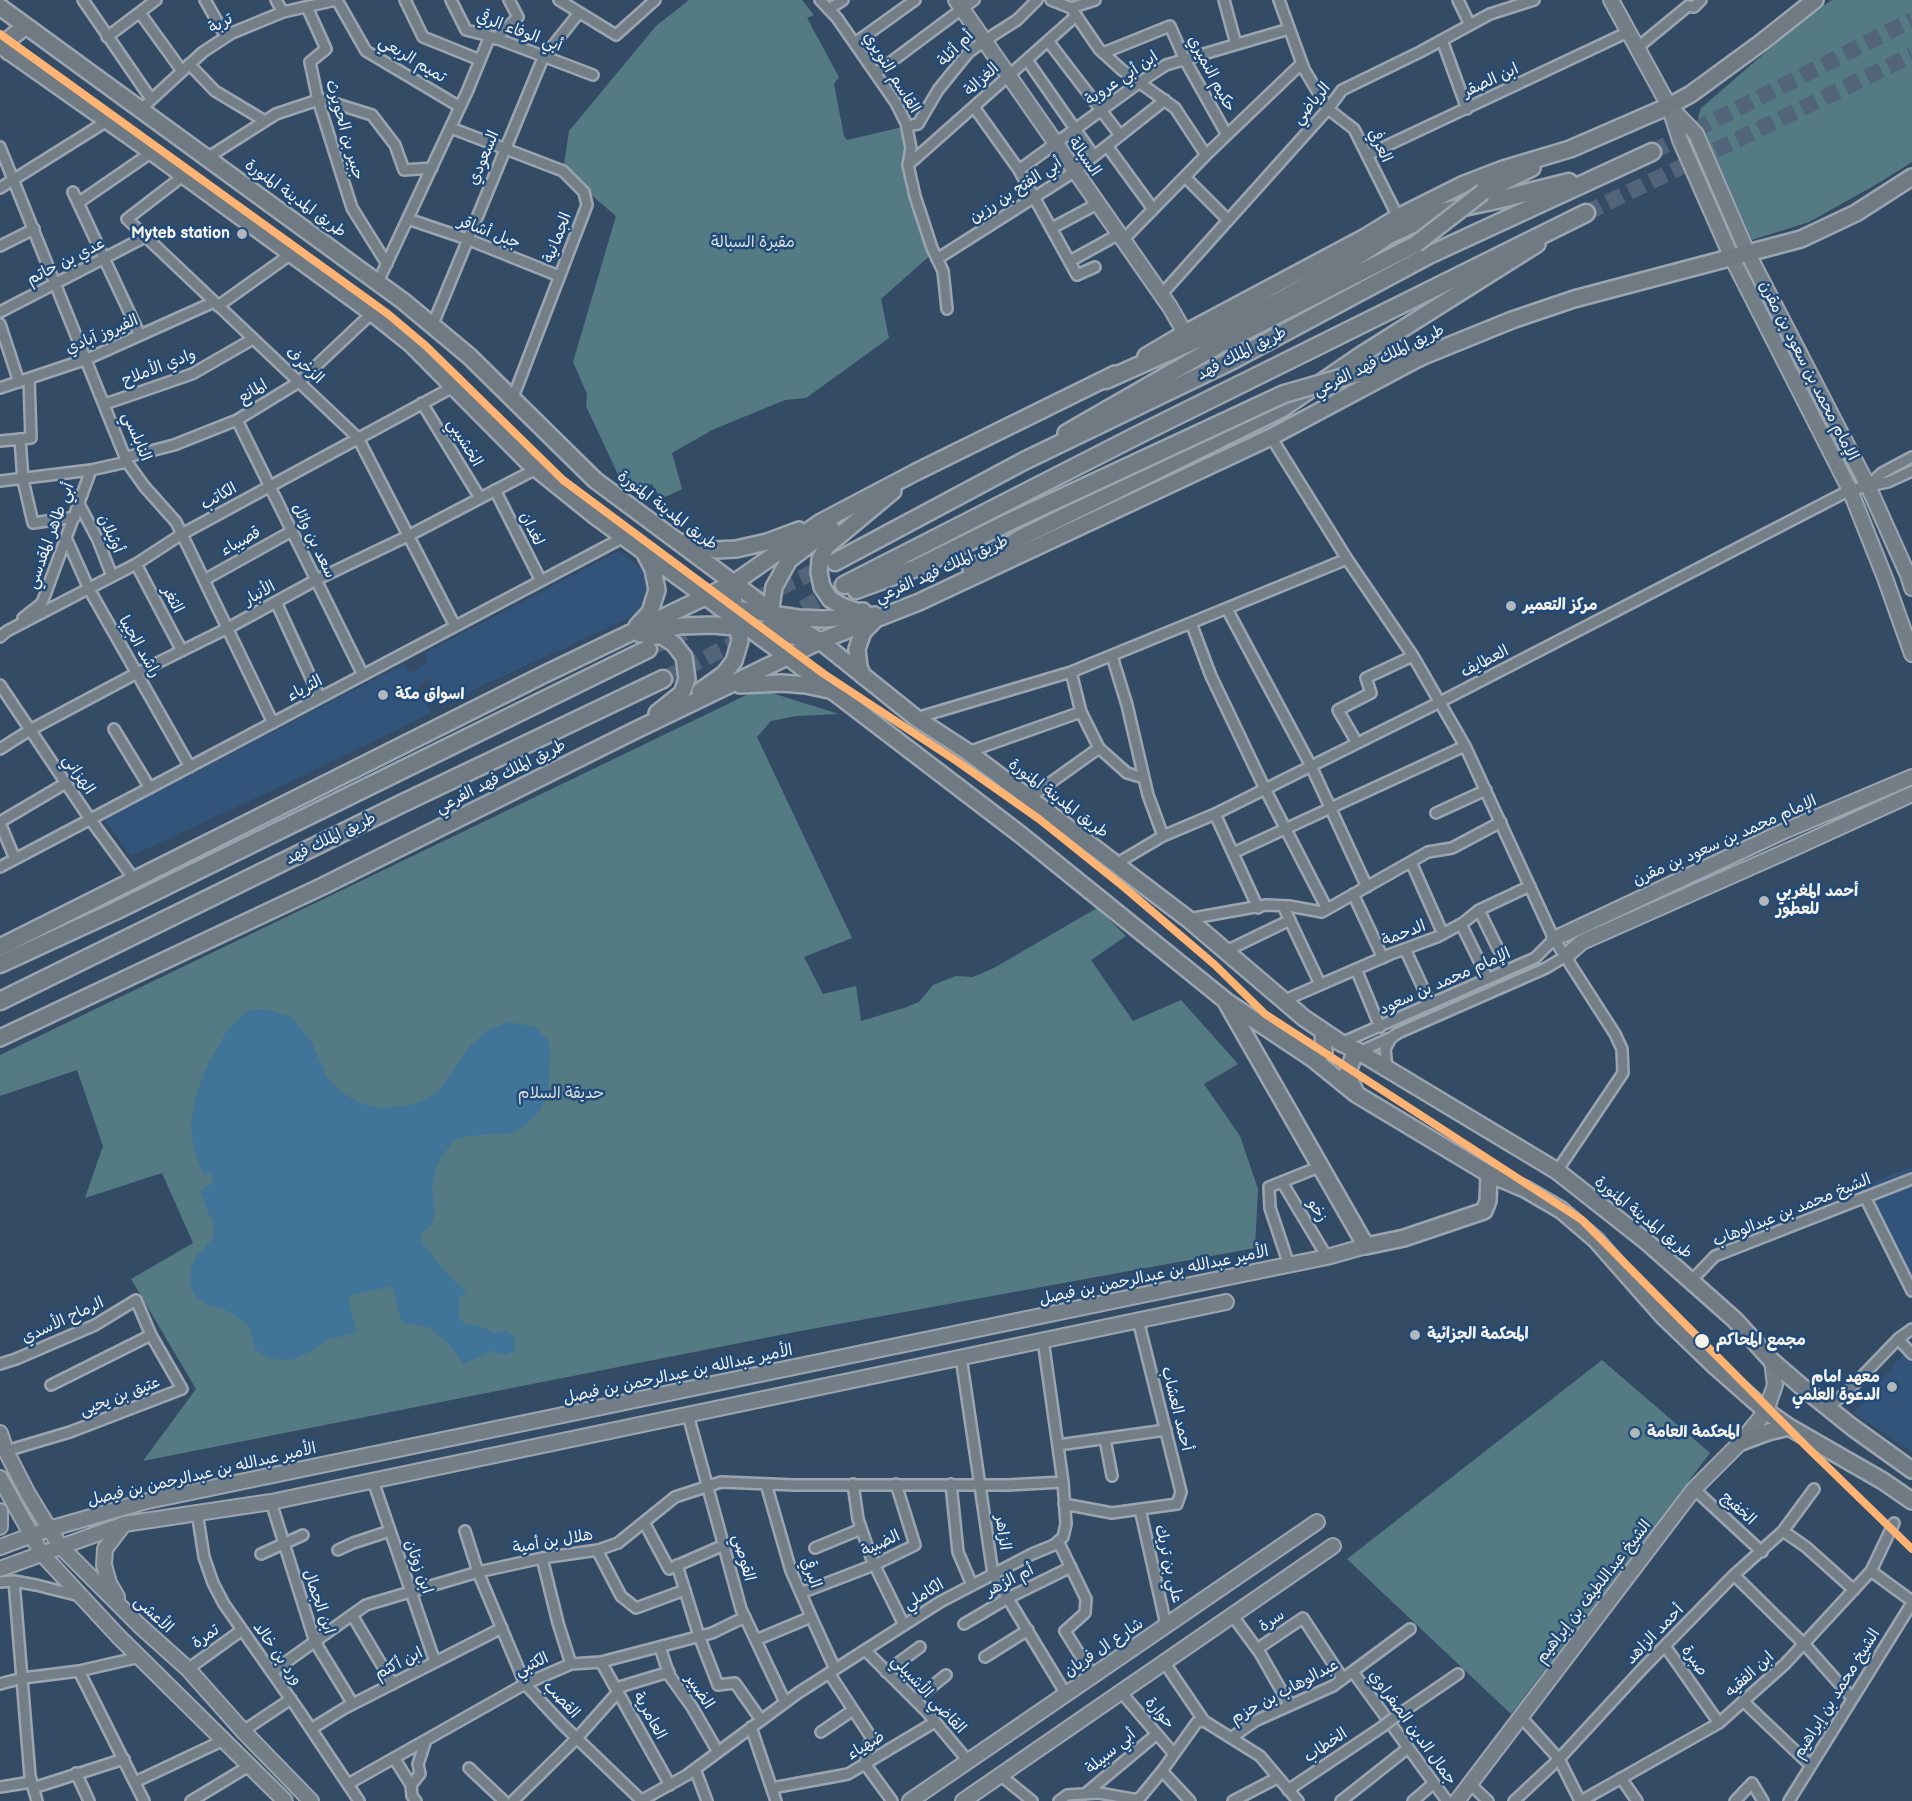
<!DOCTYPE html>
<html>
<head>
<meta charset="utf-8">
<style>
  body { margin:0 }
  canvas { display:block; background:#344b65 }
</style>
</head>
<body>
<canvas width="1912" height="1801"></canvas>
<script>
const c = document.querySelector('canvas').getContext('2d');
c.lineJoin = 'round';
function paint(path, color) { c.fillStyle = color; c.fill(path, 'evenodd'); }
const toPath = rows => new Path2D(rows.map(r => 'M' + r).join(''));
function stroke(path, color, width, dash) { c.strokeStyle = color; c.lineWidth = width; c.lineCap = dash ? 'butt' : 'round'; c.setLineDash(dash || []); c.stroke(path); }
function drawText(font, color, halo, rows, align = 'center') {
  c.font = font + ' "Balsamiq Sans","Playpen Sans Arabic",sans-serif'; c.lineWidth = 5; c.setLineDash([]); c.textBaseline = 'middle'; c.strokeStyle = halo; c.fillStyle = color; for (const [text, x, y, turn = 0] of rows) {
    c.save(); c.translate(x, y); c.rotate((+turn || 0) * Math.PI / 180); c.textAlign = isNaN(turn) ? turn : align; if (halo) c.strokeText(text, 0, 0); c.fillText(text, 0, 0); c.restore();
  }
}
const built = toPath([
  [619,551,646,573,651,583,651,597,642,610,631,617,440,705,430,679,417,686,431,713,279,787,131,856,104,819,404,664,411,673,428,662,425,653],
  [1912,1167,1912,1282,1874,1207,1844,1193],
  [1912,1344,1912,1452,1854,1413]
]);
const green = toPath([
  [689,0,802,0,814,15,807,18,839,77,834,84,844,136,847,140,907,126,908,165,934,252,881,299,889,338,806,398,785,400,712,430,672,453,682,489,661,499,652,484,630,490,622,483,586,406,587,394,573,362,616,216,563,171,569,131,656,26],
  [1832,0,1912,0,1912,162,1877,184,1809,222,1752,240,1698,117,1701,108,1809,15],
  [759,689,839,714,796,716,771,721,757,737,852,938,804,957,823,994,856,986,861,1021,904,1008,919,1002,933,985,956,976,973,977,994,968,1097,908,1126,936,1091,960,1133,1021,1181,1000,1238,1064,1204,1084,1240,1136,1258,1189,1255,1248,795,1332,143,1461,196,1389,131,1279,193,1243,162,1173,85,1198,103,1146,77,1070,0,1096,0,1055],
  [1602,1360,1710,1453,1511,1714,1347,1559]
]);
const water = toPath([
  [260,1009,274,1011,289,1016,300,1027,312,1043,327,1077,339,1090,357,1102,376,1108,408,1106,426,1099,440,1089,471,1045,487,1031,498,1026,509,1022,535,1027,547,1039,550,1048,549,1081,547,1097,540,1110,525,1126,511,1133,469,1136,457,1139,451,1144,440,1159,435,1171,432,1187,435,1213,431,1225,420,1235,422,1243,440,1265,456,1283,467,1291,462,1296,460,1296,457,1304,461,1306,458,1311,460,1319,466,1325,480,1326,495,1333,503,1331,509,1332,515,1340,515,1349,510,1353,504,1355,492,1351,464,1364,449,1344,429,1327,402,1323,392,1286,348,1296,356,1333,329,1339,307,1354,294,1359,282,1360,269,1358,256,1350,249,1326,228,1311,210,1306,198,1299,192,1291,190,1280,191,1267,196,1257,214,1237,213,1224,200,1190,214,1183,210,1172,203,1175,193,1145,191,1124,195,1099,206,1068,228,1029,246,1012]
]);
const highwayTunnel = toPath([
  [1652,152,1912,20],
  [1586,213,1912,55],
  [782,620,844,585],
  [648,649,831,564],
  [663,679,751,635]
]);
const street = toPath([
  [83,0,151,99],
  [205,0,226,37],
  [276,0,283,12],
  [337,0,366,51,460,107],
  [405,0,423,37,480,60],
  [451,0,466,30,490,36,593,75],
  [559,0,616,35,655,0],
  [820,0,837,18,896,103,906,123,911,148,908,165,915,196,932,248,943,271,947,309],
  [1051,0,1071,8,1099,49,1122,70,1175,108,1206,155],
  [1224,0,1236,44],
  [1279,0,1304,69,1328,109,1354,129,1398,217],
  [1458,0,1470,25],
  [307,7,326,49,310,62,318,100,352,208,387,264],
  [1071,8,1095,0],
  [829,9,843,0],
  [140,13,182,71],
  [107,37,156,0],
  [495,39,518,17,509,0],
  [1442,40,1467,109],
  [1048,41,1120,135],
  [855,43,915,0],
  [1637,48,1688,6,1694,7,1701,0],
  [1103,53,1170,26,1185,60,1227,135],
  [1027,60,1094,156],
  [189,64,215,91,265,121],
  [876,73,974,0],
  [974,107,1019,170,1077,275,1095,267],
  [140,110,203,52,232,33,283,12,336,0],
  [907,126,918,124,938,90,968,53,984,41,1017,20,1037,0],
  [451,128,563,171,584,192,587,205,512,400],
  [1107,146,1153,209],
  [0,147,127,462,144,486,176,522,273,723],
  [1367,155,1628,32],
  [207,158,276,114,321,99,372,115,395,145,404,170,432,168],
  [908,165,1076,16],
  [1019,170,1140,82,1166,65,1289,29],
  [183,176,127,219,358,438,455,626],
  [1185,177,1228,220],
  [0,188,107,121],
  [73,192,140,335],
  [78,203,152,152],
  [408,219,467,239,559,276],
  [1052,228,1097,204],
  [1123,240,1206,155,1302,63],
  [0,246,34,229],
  [937,259,1074,172,1165,100],
  [1070,261,1119,234],
  [378,282,467,92,490,36],
  [1161,295,1328,109,1342,90,1420,52,1490,14,1534,0],
  [218,306,291,254],
  [0,312,145,237],
  [0,324,19,382],
  [433,324,543,58,579,13],
  [0,388,87,359,214,302],
  [422,403,480,498],
  [105,404,192,374,253,339],
  [237,420,363,675],
  [1271,437,1347,559,1413,656,1465,746,1554,939,1615,1034,1622,1049,1623,1073,1557,1171],
  [20,439,23,480,33,523,75,517],
  [0,441,31,438,29,379],
  [127,457,174,445,237,420,299,382,372,313],
  [0,481,91,470,127,462],
  [1868,486,1882,473,1912,457],
  [495,490,541,581],
  [79,504,98,540,112,576],
  [67,540,89,589,190,767],
  [136,564,182,651],
  [204,580,292,531],
  [276,602,320,698],
  [1227,609,1311,766,1367,887],
  [23,618,42,603,91,470],
  [1191,623,1211,676,1265,789,1327,909],
  [0,637,7,631,136,564,182,534,453,387],
  [1112,656,1127,705,1148,795,1163,836],
  [1071,672,1081,712,1099,748,1127,773,1144,778],
  [0,685,90,819,134,879],
  [916,718,1071,672,1347,559],
  [114,729,150,788],
  [1357,743,1338,710,1371,693,1366,678,1413,656],
  [0,749,30,730,137,673,228,628,316,580,408,536,536,469],
  [968,752,1081,712],
  [1029,798,1099,748],
  [1436,813,1486,790],
  [1215,814,1258,908],
  [0,822,66,783],
  [0,823,15,859],
  [1233,853,1465,746],
  [1411,862,1443,934],
  [1114,865,1163,836,1215,814,1440,702,1850,490,1888,482,1912,471],
  [0,867,624,537],
  [1353,894,1383,958],
  [1283,906,1320,984],
  [1479,910,1498,949],
  [1188,919,1266,905,1289,906,1322,912,1428,852,1452,848,1501,822],
  [1461,924,1488,979],
  [1405,949,1430,1003],
  [1226,951,1290,920],
  [1356,969,1380,1027],
  [1285,1000,1391,954,1437,937,1463,923,1479,910,1530,886],
  [1341,1043,1535,958,1554,939],
  [1359,1052,1390,1038],
  [1387,1068,1385,1049,1391,1038,1398,1033,1546,968,1566,956],
  [1282,1182,1327,1257],
  [1865,1197,1912,1291],
  [1289,1265,1270,1208,1269,1187,1314,1169],
  [1691,1281,1715,1256,1912,1179],
  [1898,1339,1912,1354],
  [961,1357,993,1574,1066,1694],
  [0,1364,16,1359,95,1325,136,1300,151,1335,182,1389,70,1432,6,1451],
  [51,1385,151,1335],
  [1827,1408,1847,1392,1898,1339,1912,1329],
  [688,1415,741,1609,785,1702],
  [1105,1439,1112,1476],
  [1058,1445,1166,1430],
  [373,1481,435,1662],
  [766,1484,791,1571,813,1621,835,1669],
  [853,1484,858,1519,872,1560,904,1625],
  [951,1484,958,1552,972,1585],
  [1694,1489,1762,1552],
  [271,1502,315,1642,353,1704],
  [1064,1504,1112,1513,1177,1504,1181,1492,1138,1320],
  [1140,1509,1166,1625],
  [197,1512,204,1557,213,1583,224,1604,299,1711,359,1801],
  [644,1522,669,1569,724,1545],
  [465,1531,478,1572,525,1684,562,1724,642,1801],
  [1783,1531,1806,1547,1854,1590],
  [1058,1541,1086,1599,1085,1613,1065,1631,1093,1676],
  [815,1548,861,1529],
  [338,1550,353,1543,390,1531],
  [597,1550,621,1596,636,1608,685,1590],
  [261,1554,303,1535],
  [542,1558,558,1623,571,1664],
  [677,1565,699,1636,718,1685,735,1683,761,1720],
  [1871,1571,1912,1601],
  [1734,1575,1806,1646,1852,1698],
  [14,1581,30,1776,37,1801],
  [0,1582,14,1581,36,1585,80,1596],
  [801,1593,874,1565,915,1545,896,1484],
  [352,1615,393,1684],
  [1232,1615,1260,1653,1289,1704],
  [964,1624,1008,1598,1071,1567],
  [756,1640,811,1617],
  [1665,1646,1719,1723],
  [660,1647,669,1675,692,1707,718,1752],
  [1257,1649,1303,1618,1343,1679],
  [865,1650,927,1712,968,1761],
  [985,1657,1028,1630],
  [601,1662,670,1785],
  [1164,1662,1204,1721],
  [188,1669,242,1630],
  [79,1671,144,1801],
  [272,1672,366,1605,478,1572,542,1558,598,1550,618,1543,675,1497,721,1482,795,1485,1007,1485,1063,1482],
  [886,1672,920,1647],
  [1353,1672,1447,1801],
  [829,1673,871,1737,865,1764,892,1801],
  [0,1684,23,1678,79,1671,140,1657],
  [616,1688,669,1672],
  [1121,1692,1174,1754],
  [915,1700,946,1675],
  [1743,1701,1810,1765],
  [1520,1716,1559,1759,1580,1801],
  [1395,1717,1458,1674],
  [751,1727,776,1801],
  [311,1729,345,1708,502,1628],
  [243,1731,291,1699],
  [821,1732,853,1710],
  [1231,1738,1255,1721,1333,1686,1410,1629],
  [394,1758,411,1785,412,1796,416,1801],
  [469,1768,504,1801],
  [695,1769,707,1801],
  [1162,1771,1190,1801],
  [76,1773,89,1801],
  [1000,1775,1032,1801],
  [1621,1778,1637,1801],
  [135,1782,224,1740],
  [348,1784,525,1684,571,1664,601,1662,712,1633,745,1617],
  [1470,1784,1488,1801],
  [411,1785,420,1774,418,1764,426,1740],
  [0,1787,31,1782],
  [33,1788,124,1759],
  [772,1788,848,1774,935,1722],
  [1288,1790,1382,1727],
  [1085,1794,1157,1734],
  [642,1800,687,1775,798,1693,940,1602,1032,1554,1054,1545,1063,1537,1066,1524,1063,1482,1043,1340],
  [191,1801,249,1766],
  [513,1801,577,1738,618,1692],
  [1059,1801,1067,1795,1099,1793,1132,1799,1139,1799,1162,1771,1197,1722,1204,1721,1260,1756,1298,1801],
  [1233,1801,1277,1778],
  [1341,1801,1408,1748],
  [1413,1801,1434,1783],
  [1514,1801,1559,1759,1643,1668,1734,1575,1783,1531,1814,1489],
  [1581,1801,1719,1723,1785,1664,1871,1571,1894,1523],
  [1735,1801,1752,1783,1763,1801],
  [1789,1801,1912,1603]
]);
const secondary = toPath([
  [956,0,1170,307,1185,333],
  [1611,0,1669,106,1680,140,1732,258,1850,490,1885,578,1912,654],
  [1672,109,1696,134,1748,254,1868,486,1908,575,1912,588],
  [1554,939,1782,832,1912,777],
  [1566,956,1582,942,1794,848,1912,794],
  [0,1433,6,1451,28,1494,60,1546,139,1625,188,1669,243,1731,311,1801],
  [0,1478,42,1554,118,1636,285,1801],
  [0,1511,0,1527],
  [0,1547,49,1529,143,1502,1224,1278,1327,1257,1366,1246],
  [0,1569,124,1524,271,1502,1226,1302],
  [117,1597,109,1583,104,1565,105,1549,124,1524],
  [910,1801,1317,1522],
  [963,1801,1333,1546],
  [1457,1801,1694,1489,1741,1442,1766,1411,1775,1385,1772,1361]
]);
const primary = toPath([
  [0,7,403,301,469,356,595,480,778,616,820,641,916,718,968,752,1029,798,1188,919,1304,1018,1341,1043,1356,1050,1557,1171,1647,1242,1735,1320,1772,1361,1801,1386,1852,1427,1912,1470],
  [0,45,152,152,372,313,411,344,528,462,595,516,788,657,1021,835,1225,1000,1366,1246,1404,1238,1484,1211,1488,1201,1489,1174],
  [9,52,7,44,9,39,26,26],
  [1483,192,1532,168],
  [1146,356,1185,333,1367,236,1398,217,1464,184,1503,169,1570,149,1669,106,1691,94,1762,42,1815,0],
  [1066,433,1219,345,1416,244],
  [686,542,716,550,736,549,767,542,799,530],
  [971,569,1020,538,1282,409,1361,355,1537,244],
  [720,604,735,609,799,618,824,619,875,615],
  [863,611,859,612,842,606,830,599,822,587,819,572,820,559,827,546,893,491],
  [637,626,650,612,657,590,653,569,646,556],
  [640,634,681,626,714,625,763,630,811,640],
  [648,636,662,636,674,644,684,657,687,679,682,693,657,713],
  [782,650,772,630,770,615,774,587,789,560,831,528],
  [863,676,859,667,857,649,863,632,873,622],
  [740,685,782,683,806,685,829,690],
  [700,691,724,674,734,661,740,641,733,596,734,583],
  [0,947,543,675,734,583,821,522,916,472,1115,374],
  [1229,1003,1313,1059,1324,1052,1323,1031],
  [0,1038,323,886,636,730,820,641,919,602,1271,437,1421,357,1512,320,1574,299,1801,239,1856,213,1912,177],
  [1313,1059,1356,1094,1489,1174,1525,1189,1561,1210,1596,1240,1662,1315,1716,1367,1766,1411,1789,1427,1883,1481,1912,1501],
  [1355,1091,1347,1074,1356,1050],
  [1741,1442,1768,1432,1789,1427]
]);
const highway = toPath([
  [1347,376,1421,357],
  [1106,380,1223,328,1281,300,1344,265,1389,235,1440,212,1497,200,1569,182],
  [835,562,1024,461,1233,360,1429,255,1652,152],
  [844,585,1136,436,1586,213],
  [856,590,916,568,1009,522],
  [0,964,115,911,648,649],
  [0,1001,401,804,663,679]
]);
const streetBridge = toPath([
  [1382,1727,1395,1717]
]);
const primaryBridge = toPath([
  [1416,244,1483,192]
]);
const highwayBridge = toPath([
  [1009,522,1284,394,1347,376]
]);
const metro1 = toPath([
  [0,34,388,314,426,346,563,480,824,674,958,762,1039,819,1125,888,1215,965,1265,1014,1582,1220,1807,1447,1912,1549]
]);
const markers = [
  [242,234,6,"#b1b7ba"],
  [1511,606,6,"#b1b7ba"],
  [383,695,6,"#b1b7ba"],
  [1764,901,6,"#b1b7ba"],
  [1415,1335,6,"#b1b7ba"],
  [1702,1341,8,"#f4f1e8"],
  [1892,1387,6,"#b1b7ba"],
  [1635,1433,6,"#b1b7ba"]
];
const streetNames = [
  ["تربة",221,24,-29],
  ["أبي الوفاء الرقي",519,32,20],
  ["أم أثلة",956,49,-45],
  ["تميم الربعي",412,60,31],
  ["القاسم النويري",891,73,58],
  ["حكيم النميري",1211,74,62],
  ["ابن أبي عروبة",1122,79,-34],
  ["الغزالة",982,80,-42],
  ["ابن الصقر",1491,81,-25],
  ["الرياضي",1312,104,-50],
  ["جبير بن الحويرث",344,130,74],
  ["العرفي",1379,146,64],
  ["السبالة",1084,157,55],
  ["السعودي",484,158,-67],
  ["أبي الفتح بن رزين",1016,191,-33],
  ["طريق المدينة المنورة",295,199,36],
  ["جبل أشاقر",489,233,21],
  ["الجمانية",558,238,-69],
  ["عدي بن حاتم",66,262,-27],
  ["الفيروز آبادي",102,335,-23],
  ["طريق الملك فهد",1242,354,-27],
  ["طريق الملك فهد الفرعي",1379,361,-26],
  ["الزخرف",304,366,43],
  ["وادي الأملاح",159,368,-21],
  ["الإمام محمد بن سعود بن مقرن",1808,371,63],
  ["المانع",253,392,-31],
  ["النابلسي",136,437,67],
  ["الخشيبي",464,443,59],
  ["الكاتب",219,497,-29],
  ["طريق المدينة المنورة",667,511,37],
  ["لغدان",531,529,64],
  ["أوثيلان",110,534,66],
  ["أبي طاهر المقدسي",51,536,-70],
  ["سعد بن وائل",313,541,64],
  ["قصيباء",241,542,-29],
  ["طريق الملك فهد الفرعي",942,570,-24],
  ["الأنبار",260,594,-29],
  ["الثغر",172,600,62],
  ["راشد الجيبا",139,647,60],
  ["العطايف",1485,662,-27],
  ["الثرياء",305,689,-28],
  ["الهزاني",78,775,56],
  ["طريق الملك فهد الفرعي",501,777,-27],
  ["طريق المدينة المنورة",1058,799,37],
  ["طريق الملك فهد",331,839,-26],
  ["الإمام محمد بن سعود بن مقرن",1725,841,-24],
  ["الدحمة",1404,934,-21],
  ["الإمام محمد بن سعود",1445,982,-24],
  ["زخو",1317,1211,59],
  ["الشيخ محمد بن عبدالوهاب",1792,1211,-22],
  ["طريق المدينة المنورة",1643,1218,39],
  ["الأمير عبدالله بن عبدالرحمن بن فيصل",1154,1276,-12],
  ["الرماح الأسدي",63,1321,-25],
  ["الأمير عبدالله بن عبدالرحمن بن فيصل",678,1375,-12],
  ["عتيق بن يحيى",120,1397,-21],
  ["أحمد العشاب",1176,1409,76],
  ["الأمير عبدالله بن عبدالرحمن بن فيصل",202,1475,-13],
  ["الخفيج",1738,1509,43],
  ["الزاهر",1002,1533,82],
  ["هلال بن أمية",553,1542,-10],
  ["الضبية",881,1544,-25],
  ["القوصي",743,1558,75],
  ["علي بن تريك",1168,1564,77],
  ["ابن زوتان",418,1567,71],
  ["البرقي",810,1573,69],
  ["أم الزهر",1010,1581,-27],
  ["الشيخ عبداللطيف بن إبراهيم",1594,1592,-52],
  ["الكاملي",924,1595,-31],
  ["ابن الجمال",318,1602,71],
  ["الأعشى",153,1615,43],
  ["سرة",1272,1621,-34],
  ["أحمد الزاهد",1655,1635,-46],
  ["تمرة",206,1637,-35],
  ["شارع ال فريان",1104,1648,-34],
  ["ورد بن خالد",277,1654,55],
  ["صبرة",1694,1661,55],
  ["ابن أكثم",399,1664,-27],
  ["الكتبي",532,1665,-25],
  ["ابن الفقيه",1750,1675,-42],
  ["الضبير",699,1692,56],
  ["عبدالوهاب بن حزم",1285,1692,-28],
  ["الشيخ محمد بن إبراهيم",1837,1694,-58],
  ["القاضي الأشبيلي",928,1695,47],
  ["القصب",561,1700,47],
  ["حوارة",1159,1713,49],
  ["العامرية",649,1716,61],
  ["جمال الدين الصفراوي",1412,1728,54],
  ["ضهياء",866,1746,-31],
  ["الخطاب",1326,1746,-34],
  ["أبي سبيلة",1111,1752,-40]
];
const poiNames = [
  ["Myteb station",230,234,"right"],
  ["مركز التعمير",1523,606],
  ["اسواق مكة",395,695],
  ["أحمد المغربي",1776,892],
  ["للعطور",1776,910],
  ["المحكمة الجزائية",1427,1335],
  ["معهد امام",1880,1378,"right"],
  ["الدعوة العلمي",1880,1396,"right"],
  ["المحكمة العامة",1647,1433]
];
const parkNames = [
  ["مقبرة السبالة",753,243],
  ["حديقة السلام",561,1094]
];
const stopNames = [
  ["مجمع المحاكم",1716,1341]
];
paint(built, '#33547a');
paint(green, '#547b84');
paint(water, '#407499');
stroke(highwayTunnel, '#516479', 16, [16, 8]);
stroke(street, '#9ba5af', 14);
stroke(secondary, '#9ba5af', 18);
stroke(primary, '#9ba5af', 20);
stroke(highway, '#9ba5af', 21);
stroke(street, '#737e87', 9);
stroke(secondary, '#737e87', 14);
stroke(primary, '#6f7a83', 15);
stroke(highway, '#6f7a83', 16);
stroke(streetBridge, '#9ba5af', 14, []);
stroke(primaryBridge, '#9ba5af', 20, []);
stroke(highwayBridge, '#9ba5af', 21, []);
stroke(streetBridge, '#737e87', 9);
stroke(primaryBridge, '#6f7a83', 15);
stroke(highwayBridge, '#6f7a83', 16);
stroke(metro1, '#fcb374', 8);
for (const [x, y, r, color] of markers) { const dot = new Path2D(); dot.arc(x, y, r, 0, 2 * Math.PI); c.fillStyle = color; c.fill(dot); stroke(dot, '#1f4a7a', 2); }
drawText('16px', '#f4f1e8', '#1f4a7a', streetNames);
drawText('bold 16px', '#f4f1e8', '#1f4a7a', poiNames, 'left');
drawText('16px', '#dde0da', '#1f4a7a', parkNames);
drawText('bold 16px', '#f4f1e8', '#1f4a7a', stopNames, 'left');
</script>
</body>
</html>
